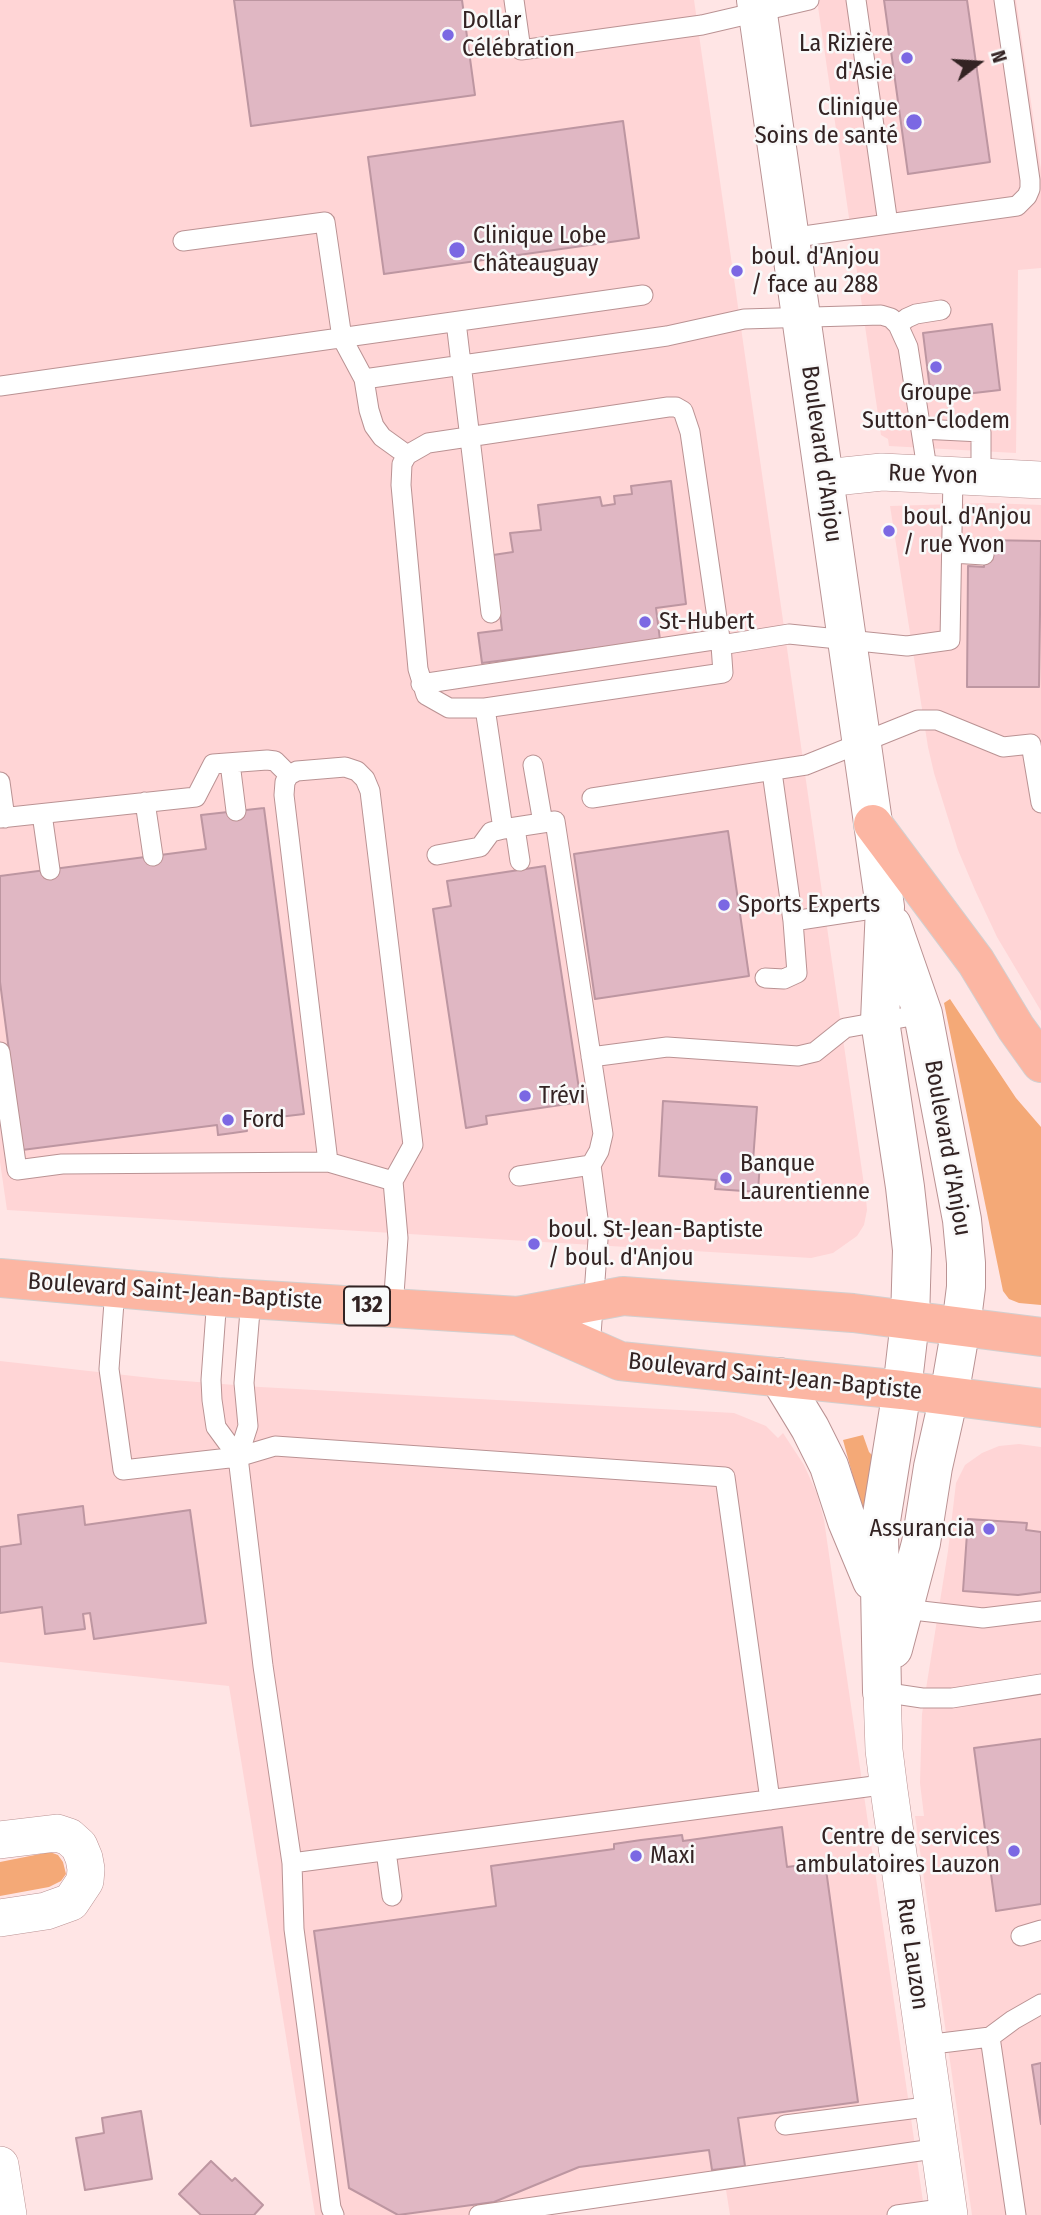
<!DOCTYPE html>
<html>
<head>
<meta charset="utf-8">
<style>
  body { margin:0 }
  #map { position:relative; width:1041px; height:2215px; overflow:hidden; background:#ffe5e5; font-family:"Fira Sans Condensed",sans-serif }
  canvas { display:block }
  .north { position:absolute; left:943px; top:28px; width:70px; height:70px; -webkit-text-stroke:5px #f9f9f9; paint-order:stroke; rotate:73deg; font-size:19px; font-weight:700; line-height:28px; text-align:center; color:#332323 }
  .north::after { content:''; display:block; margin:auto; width:24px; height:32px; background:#332323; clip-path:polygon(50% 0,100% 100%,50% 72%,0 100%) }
</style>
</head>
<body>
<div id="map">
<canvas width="1041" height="2215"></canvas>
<div class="north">N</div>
</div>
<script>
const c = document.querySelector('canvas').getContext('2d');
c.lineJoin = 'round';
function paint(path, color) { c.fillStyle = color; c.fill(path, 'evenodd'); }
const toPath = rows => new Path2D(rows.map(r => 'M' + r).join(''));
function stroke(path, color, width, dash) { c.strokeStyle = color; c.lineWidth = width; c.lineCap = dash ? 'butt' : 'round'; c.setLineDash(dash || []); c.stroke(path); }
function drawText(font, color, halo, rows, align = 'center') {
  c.font = font + ' "Fira Sans Condensed",sans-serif'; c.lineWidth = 5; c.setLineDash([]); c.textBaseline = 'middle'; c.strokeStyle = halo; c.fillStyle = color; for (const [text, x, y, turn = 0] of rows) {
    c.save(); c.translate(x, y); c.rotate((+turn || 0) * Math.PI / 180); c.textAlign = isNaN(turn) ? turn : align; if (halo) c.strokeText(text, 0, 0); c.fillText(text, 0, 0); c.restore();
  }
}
const built = toPath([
  [0,0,694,0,866,1199,867,1210,864,1225,857,1236,833,1253,811,1258,7,1210,0,1162],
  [817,0,1016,0,1041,170,1041,268,1018,270,1016,453,889,446,888,439,881,435],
  [990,503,1041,505,1041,1011,997,937,975,890,958,850,934,773,928,747,890,506],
  [0,1361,160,1379,260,1387,734,1413,766,1426,778,1438,783,1433,804,1465,817,1494,824,1520,925,2215,730,2215,726,2190,541,2215,315,2215,229,1686,0,1662],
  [1019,1444,1041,1447,1041,2215,972,2215,915,1816,924,1816,920,1783,922,1714,948,1551,956,1483,965,1465,982,1453,999,1446]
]);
const green = toPath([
  [950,999,1016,1098,1041,1127,1041,1305,1019,1303,1009,1299,1003,1291,944,1003],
  [863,1435,869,1452,875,1458,867,1510,862,1510,843,1440],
  [50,1852,58,1855,63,1862,66,1874,61,1881,49,1887,0,1896,0,1862]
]);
const building = toPath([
  [234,0,462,0,475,95,251,126,234,0],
  [884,0,967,0,990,162,908,174,884,0],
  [623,121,639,238,384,274,368,157,623,121],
  [992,324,1000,390,931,398,923,333,992,324],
  [671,481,686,604,656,608,660,640,482,663,478,633,502,630,493,555,513,552,510,533,541,530,538,505,600,497,602,506,615,504,614,496,632,494,631,486,671,481],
  [984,540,1041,541,1039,687,967,687,968,566,984,567,984,540],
  [264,808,304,1114,245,1121,247,1131,233,1133,218,1135,217,1125,22,1150,0,982,0,876,206,849,201,815,264,808],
  [728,831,749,976,595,999,574,854,728,831],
  [545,866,581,1102,486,1116,487,1124,466,1128,433,909,451,906,447,881,545,866],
  [663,1101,757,1107,753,1161,760,1161,758,1192,715,1189,716,1180,659,1176,663,1101],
  [83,1506,85,1525,190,1510,206,1623,94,1639,90,1613,83,1614,85,1629,45,1634,42,1607,0,1613,0,1547,21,1544,18,1515,83,1506],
  [968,1519,1027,1523,1026,1530,1041,1532,1041,1592,1018,1595,963,1591,968,1519],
  [1041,1739,1041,1904,996,1911,974,1748,1041,1739],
  [782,1827,787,1867,825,1862,858,2102,738,2118,745,2166,712,2170,709,2150,579,2167,494,2202,398,2215,349,2188,314,1931,496,1906,491,1866,614,1849,614,1844,641,1840,682,1835,683,1841,782,1827],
  [1041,2063,1041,2124,1032,2065,1041,2063],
  [141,2111,152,2179,85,2190,76,2138,104,2133,102,2118,141,2111],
  [211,2161,232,2181,235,2178,263,2205,254,2215,201,2215,179,2194,211,2161]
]);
const lane = toPath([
  [514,0,521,50,702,25,809,0],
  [888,224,1017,206,1027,196,1030,189,1030,180,1004,0],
  [790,238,888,224,856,0],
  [183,241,325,222,342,338,364,379,369,410,374,426,382,437,407,455],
  [456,322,491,613],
  [898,325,907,318,916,314,941,310],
  [364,379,667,336,744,319,881,315,891,318,898,325,908,347,928,475],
  [0,386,643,295],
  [668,407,676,407,683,411,690,432,721,645,723,673,485,708,449,708,426,695,418,669,401,485,402,464,407,455,428,443,668,407],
  [921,429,981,432,981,477],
  [952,553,984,555],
  [721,645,789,634,907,646,950,640,953,476],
  [421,684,720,639],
  [485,708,503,829,555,821,603,1134,599,1151,591,1165],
  [230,763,236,811],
  [533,765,543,823],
  [772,772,793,921,885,907],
  [0,782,5,818],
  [592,798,806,765,918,720,937,720,1003,747,1031,744,1041,803],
  [145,802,153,856],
  [42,814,50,870],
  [0,818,196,797,213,764,267,760,275,761,289,775],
  [515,828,520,861],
  [437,855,480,847,491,832,503,829],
  [765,978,784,979,797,973,793,921],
  [0,1052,17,1170,62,1164,328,1162,393,1181],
  [591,1057,667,1047,798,1056,815,1052,845,1028,923,1014],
  [328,1162,284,795,285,782,289,775,297,771,345,767,357,771,365,779,370,791,413,1145,393,1181,398,1238,393,1308],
  [519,1176,591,1165,599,1226,590,1348],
  [115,1289,109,1369,123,1470,238,1457,275,1446,725,1477,770,1800],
  [217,1297,211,1380,212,1400,216,1427,238,1457],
  [251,1299,244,1383,248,1426,238,1457,263,1666,292,1863,889,1784],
  [904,1609,983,1618,1041,1611],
  [882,1692,922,1698,952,1698,1041,1684],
  [386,1851,392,1896],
  [292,1863,294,1929,331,2208,334,2215],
  [1021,1936,1041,1930],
  [990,2037,1013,2020,1041,2004],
  [925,2045,990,2037,1016,2215],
  [785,2125,934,2106],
  [479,2215,940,2148],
  [897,2215,948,2208]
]);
const street = toPath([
  [825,478,882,472,1041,480],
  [882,1692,884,1750,889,1790,949,2215],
  [0,1840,57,1833,69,1837,79,1846,84,1858,86,1869,85,1881,71,1902,46,1911,0,1918],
  [0,2165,8,2215]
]);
const secondary = toPath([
  [756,0,885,907,880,1021,905,1187,912,1250,910,1321,902,1390,879,1533,882,1692],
  [892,925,923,1014,962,1220,966,1263,966,1287,961,1327,949,1396,933,1467,921,1543,893,1649],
  [779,1377,810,1428,829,1466,847,1521,872,1581]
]);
const highway = toPath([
  [873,824,976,962,1016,1028,1041,1063],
  [0,1278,217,1297,518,1316,623,1296,853,1313,1041,1337],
  [518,1316,620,1361,902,1390,1041,1408]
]);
const markers = [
  [448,35,7,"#7b68e3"],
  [907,58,7,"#7b68e3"],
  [914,122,9,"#7b68e3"],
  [457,250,9,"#7b68e3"],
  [737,271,7,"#7b68e3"],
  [936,367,7,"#7b68e3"],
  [889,531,7,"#7b68e3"],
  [645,622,7,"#7b68e3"],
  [724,905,7,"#7b68e3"],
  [525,1096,7,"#7b68e3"],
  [228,1120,7,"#7b68e3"],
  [726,1178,7,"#7b68e3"],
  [534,1244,7,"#7b68e3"],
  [989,1529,7,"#7b68e3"],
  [1014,1851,7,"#7b68e3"],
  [636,1856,7,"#7b68e3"]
];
const shields = [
  [367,1306,46]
];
const shieldNames = [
  ["132",367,1306]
];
const poiNames = [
  ["Dollar",462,21],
  ["Célébration",462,49],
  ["La Rizière",893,44,"right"],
  ["d'Asie",893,72,"right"],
  ["Clinique",898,108,"right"],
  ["Soins de santé",898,136,"right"],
  ["Clinique Lobe",473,236],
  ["Châteauguay",473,264],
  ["boul. d'Anjou",751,257],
  ["/ face au 288",751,285],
  ["Groupe",936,393,"center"],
  ["Sutton-Clodem",936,421,"center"],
  ["boul. d'Anjou",903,517],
  ["/ rue Yvon",903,545],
  ["St-Hubert",659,622],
  ["Sports Experts",738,905],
  ["Trévi",539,1096],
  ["Ford",242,1120],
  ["Banque",740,1164],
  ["Laurentienne",740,1192],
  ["boul. St-Jean-Baptiste",548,1230],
  ["/ boul. d'Anjou",548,1258],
  ["Assurancia",975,1529,"right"],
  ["Centre de services",1000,1837,"right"],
  ["ambulatoires Lauzon",1000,1865,"right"],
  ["Maxi",650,1856]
];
const streetNames = [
  ["Boulevard d'Anjou",821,454,82],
  ["Rue Yvon",933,475,2],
  ["Boulevard d'Anjou",947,1148,80],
  ["Boulevard Saint-Jean-Baptiste",175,1292,4],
  ["Boulevard Saint-Jean-Baptiste",775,1377,6],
  ["Rue Lauzon",912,1954,82]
];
paint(built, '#ffd5d6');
paint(green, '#f4a977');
paint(building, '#e0b7c3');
stroke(building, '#bd96a1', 2);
stroke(lane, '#ba9293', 21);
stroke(street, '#ba9293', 38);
stroke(secondary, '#ba9293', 40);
stroke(highway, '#d2cfcf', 40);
stroke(lane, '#fff', 19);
stroke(street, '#fff', 37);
stroke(secondary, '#fff', 38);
stroke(highway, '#fcb6a3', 38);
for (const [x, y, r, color] of markers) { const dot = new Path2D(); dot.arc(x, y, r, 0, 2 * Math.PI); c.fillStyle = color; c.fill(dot); stroke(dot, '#f9f9f9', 2.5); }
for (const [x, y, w] of shields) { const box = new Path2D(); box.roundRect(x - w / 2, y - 19.5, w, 39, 5); c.fillStyle = '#f9f9f9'; c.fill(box); stroke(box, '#332323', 2); }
drawText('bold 23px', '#332323', null, shieldNames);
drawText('24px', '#332323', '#f9f9f9', poiNames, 'left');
drawText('24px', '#332323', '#f9f9f9', streetNames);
</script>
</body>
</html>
